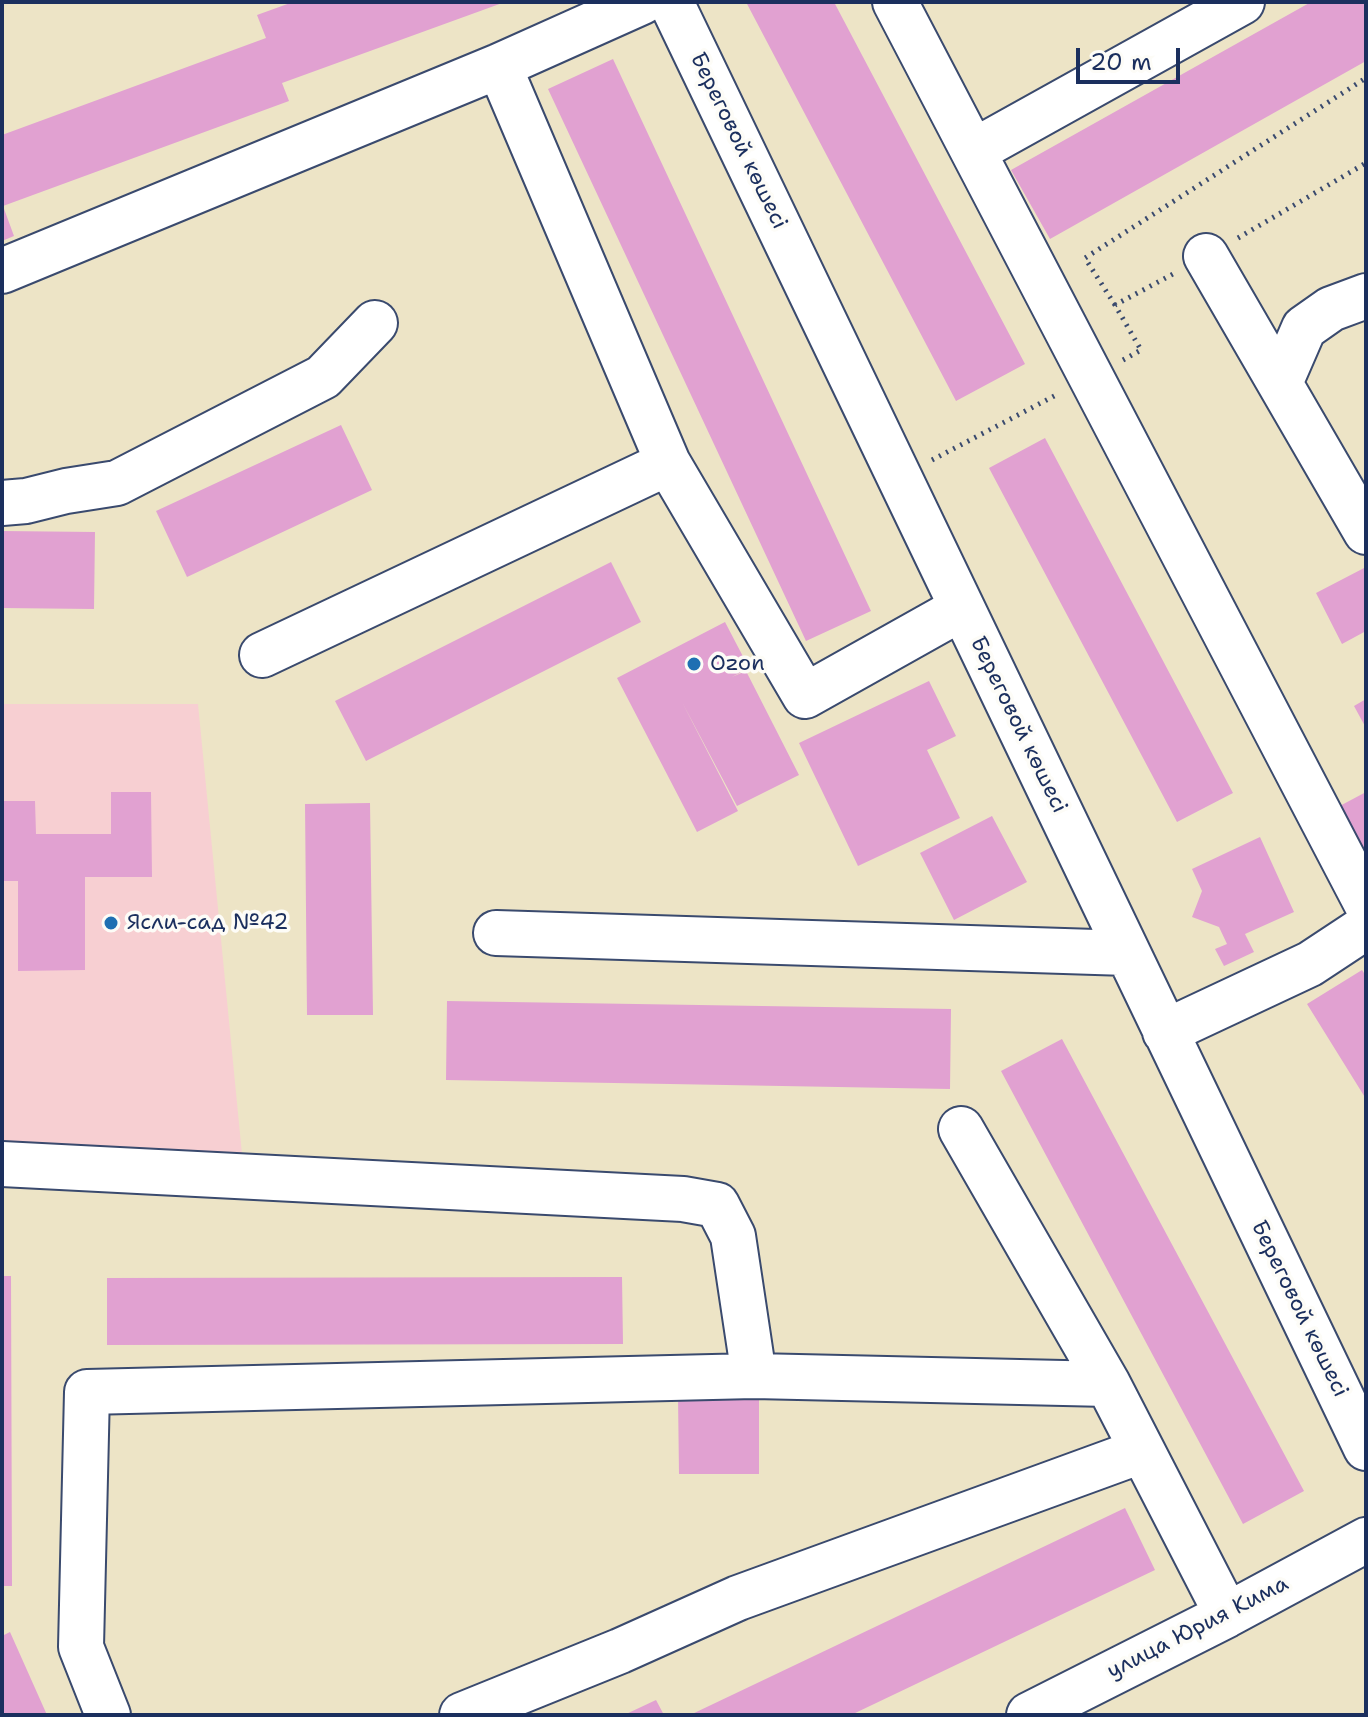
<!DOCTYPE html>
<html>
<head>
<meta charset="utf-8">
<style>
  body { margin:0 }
  #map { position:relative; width:1368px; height:1717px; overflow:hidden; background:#ede4c6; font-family:"Shantell Sans",sans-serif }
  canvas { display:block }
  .frame { position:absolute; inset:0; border:4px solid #1b2f5e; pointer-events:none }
  .scale { position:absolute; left:1076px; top:48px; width:104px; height:36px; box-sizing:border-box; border:4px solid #1b2f5e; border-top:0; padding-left:10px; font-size:24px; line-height:28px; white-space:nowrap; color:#1b2f5e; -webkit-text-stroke:6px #fdfcf7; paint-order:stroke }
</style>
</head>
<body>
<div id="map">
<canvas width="1368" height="1717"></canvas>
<div class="frame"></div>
<div class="scale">20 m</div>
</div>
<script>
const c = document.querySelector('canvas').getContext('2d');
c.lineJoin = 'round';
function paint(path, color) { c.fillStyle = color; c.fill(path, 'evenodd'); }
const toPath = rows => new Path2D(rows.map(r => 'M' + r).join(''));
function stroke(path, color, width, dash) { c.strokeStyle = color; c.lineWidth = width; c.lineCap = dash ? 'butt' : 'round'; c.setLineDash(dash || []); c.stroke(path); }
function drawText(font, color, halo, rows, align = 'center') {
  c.font = font + ' "Shantell Sans",sans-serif'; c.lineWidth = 7; c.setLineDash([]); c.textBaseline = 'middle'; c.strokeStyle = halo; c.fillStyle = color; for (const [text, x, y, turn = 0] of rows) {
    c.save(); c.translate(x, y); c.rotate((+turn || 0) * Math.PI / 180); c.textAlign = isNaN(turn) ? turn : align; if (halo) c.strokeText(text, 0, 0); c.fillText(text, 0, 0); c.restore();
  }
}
const built = toPath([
  [2,704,198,704,242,1154,2,1142]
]);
const building = toPath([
  [293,2,505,2,282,83,289,101,3,206,14,236,2,241,2,135,266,38,257,15],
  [746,2,834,2,1025,364,956,401],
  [1311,2,1366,2,1366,61,1050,239,1011,170],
  [613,59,871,611,806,641,548,89],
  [341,425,372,490,187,577,156,511],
  [1045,438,1233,793,1177,822,989,468],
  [2,531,95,532,94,609,2,608],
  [611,562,641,622,366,761,335,701],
  [1366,567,1366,631,1342,644,1316,593],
  [725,622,749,668,732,677,746,671,799,775,737,806,682,702,738,811,697,832,617,678],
  [929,681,956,736,927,750,960,818,858,866,799,743],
  [1366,699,1366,728,1354,706],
  [111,792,151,792,152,877,85,877,85,970,18,971,18,881,2,881,2,801,35,801,36,834,111,834],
  [1366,792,1366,855,1362,857,1336,808],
  [370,803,373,1015,307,1015,305,804],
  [992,816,1027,882,954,920,920,853],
  [1260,837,1294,912,1245,934,1254,952,1224,966,1215,949,1227,944,1219,927,1192,917,1202,891,1192,869],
  [1362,970,1366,976,1366,1099,1307,1004],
  [447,1001,951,1009,950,1089,446,1080],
  [1062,1039,1304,1491,1243,1524,1001,1071],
  [2,1276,11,1276,12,1586,2,1586],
  [622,1277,623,1344,107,1345,107,1278],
  [678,1396,759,1396,759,1474,679,1474],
  [1125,1508,1155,1570,851,1715,690,1715],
  [10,1632,47,1715,2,1715,2,1636],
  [656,1700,664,1715,624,1715]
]);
const path = toPath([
  [1238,238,1366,163],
  [1115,305,1085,258,1366,78],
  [1123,360,1141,350,1115,305,1173,274],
  [932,460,1058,394]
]);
const minor = toPath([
  [671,2,1366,1448],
  [895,2,1366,903],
  [499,66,668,463,805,696,962,608],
  [974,151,1242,2],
  [1206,256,1366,532],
  [2,271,499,66,642,2],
  [1281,381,1304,328,1331,309,1366,296],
  [2,503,26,501,66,491,117,483,323,377,375,323],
  [262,655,668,463],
  [496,933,1127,953],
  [1165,1032,1310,964,1366,927],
  [961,1129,1108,1384,1227,1615],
  [2,1164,683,1199,717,1205,733,1236,754,1376],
  [108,1715,81,1647,87,1392,754,1376,1108,1384],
  [462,1715,620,1651,738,1598,1141,1451],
  [1029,1715,1227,1615,1366,1540]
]);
const markers = [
  [694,664,8,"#1f6fb2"],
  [111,923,8,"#1f6fb2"]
];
const streetNames = [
  ["Береговой көшесі",738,141,64],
  ["Береговой көшесі",1018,725,64],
  ["Береговой көшесі",1299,1309,64],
  ["улица Юрия Кима",1198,1628,-27]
];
const poiNames = [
  ["Ozon",710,664],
  ["Ясли-сад №42",127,923]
];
paint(built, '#f7cfd2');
paint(building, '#e1a1d1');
stroke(minor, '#3a4a6e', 48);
stroke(path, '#3a4a6e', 5, [2, 6]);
stroke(minor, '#fff', 44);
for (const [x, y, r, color] of markers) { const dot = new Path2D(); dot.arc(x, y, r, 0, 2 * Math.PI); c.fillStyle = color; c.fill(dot); stroke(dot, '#fdfcf7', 3); }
drawText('22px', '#1b2f5e', '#fdfcf7', streetNames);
drawText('22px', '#1b2f5e', '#fdfcf7', poiNames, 'left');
</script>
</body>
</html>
